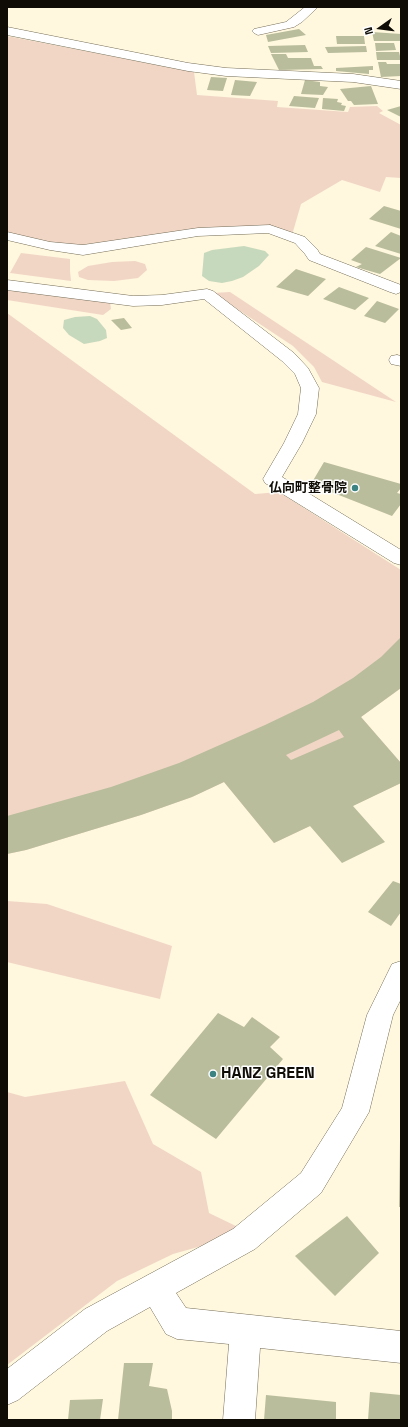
<!DOCTYPE html>
<html>
<head>
<meta charset="utf-8">
<style>
  body { margin:0 }
  #map { position:relative; width:408px; height:1427px; overflow:hidden; background:#fff7de; font-family:"Space Grotesk",sans-serif }
  canvas { display:block }
  .frame { position:absolute; inset:0; border:8px solid #0e0c05; pointer-events:none }
  .north { position:absolute; left:360px; top:8px; width:40px; height:40px; -webkit-text-stroke:3px #fff; paint-order:stroke; rotate:256deg; font-size:11px; font-weight:700; line-height:16px; text-align:center; color:#0e0c05 }
  .north::after { content:''; display:block; margin:auto; width:14px; height:18px; background:#0e0c05; clip-path:polygon(50% 0,100% 100%,50% 72%,0 100%) }
</style>
</head>
<body>
<div id="map">
<canvas width="408" height="1427"></canvas>
<div class="frame"></div>
<div class="north">N</div>
</div>
<script>
const c = document.querySelector('canvas').getContext('2d');
c.lineJoin = 'round';
function paint(path, color) { c.fillStyle = color; c.fill(path, 'evenodd'); }
const toPath = rows => new Path2D(rows.map(r => 'M' + r).join(''));
function stroke(path, color, width, dash) { c.strokeStyle = color; c.lineWidth = width; c.lineCap = dash ? 'butt' : 'round'; c.setLineDash(dash || []); c.stroke(path); }
function drawText(font, color, halo, rows, align = 'center') {
  c.font = font + ' "Space Grotesk","Noto Sans JP",sans-serif'; c.lineWidth = 3; c.setLineDash([]); c.textBaseline = 'middle'; c.strokeStyle = halo; c.fillStyle = color; for (const [text, x, y, turn = 0] of rows) {
    c.save(); c.translate(x, y); c.rotate((+turn || 0) * Math.PI / 180); c.textAlign = isNaN(turn) ? turn : align; if (halo) c.strokeText(text, 0, 0); c.fillText(text, 0, 0); c.restore();
  }
}
const green = toPath([
  [7,36,194,72,197,95,278,101,277,107,348,112,350,107,377,106,383,111,379,113,401,125,401,178,386,177,380,192,342,180,301,204,292,235,270,228,83,249,7,235],
  [21,253,70,259,70,271,71,281,10,273],
  [135,261,145,264,147,270,138,278,114,281,88,280,79,277,78,272,88,266,112,262],
  [7,289,110,302,111,309,103,315,7,300],
  [230,292,396,402,322,382,314,367,293,346,213,293],
  [7,313,255,494,279,492,401,570,401,688,361,717,401,763,401,783,274,843,224,782,192,797,141,815,26,850,7,854],
  [7,901,47,904,172,946,160,999,7,962],
  [125,1081,153,1144,201,1172,209,1213,240,1228,205,1245,173,1254,117,1281,7,1365,7,1092,25,1097]
]);
const water = toPath([
  [244,246,265,251,269,255,259,266,243,277,232,281,222,283,209,281,202,276,204,253,212,250],
  [90,316,97,319,106,330,107,338,100,341,84,344,69,335,63,328,64,320,75,317]
]);
const building = toPath([
  [299,29,306,35,268,42,266,35],
  [372,32,401,34,401,41,374,41],
  [336,36,364,36,365,44,337,44],
  [375,43,394,43,396,50,376,51],
  [305,45,308,52,271,53,268,46],
  [366,46,367,52,328,53,325,47],
  [376,52,399,52,401,60,377,60],
  [271,54,286,54,288,58,311,58,314,66,321,66,323,69,279,70],
  [378,62,386,62,387,64,401,64,401,76,381,77],
  [373,66,373,70,369,70,369,74,336,71,336,68],
  [211,77,227,78,223,91,207,90],
  [235,80,257,82,250,96,231,95],
  [305,80,320,82,320,86,328,87,323,95,301,94],
  [371,86,378,104,354,105,351,101,348,101,340,89],
  [294,96,319,98,315,108,289,106],
  [323,98,338,99,337,102,342,103,341,105,346,106,344,111,322,109],
  [401,106,401,117,387,110],
  [384,206,401,211,401,229,369,219],
  [391,232,401,236,401,254,375,246],
  [366,247,401,258,380,274,356,267,362,264,351,260],
  [296,269,326,279,308,296,276,287],
  [339,287,369,298,355,310,323,299],
  [377,301,399,309,385,323,364,316],
  [124,318,132,328,121,330,111,320],
  [324,462,401,484,401,488,397,493,401,494,401,504,392,516,311,484],
  [401,637,401,688,361,717,401,763,401,783,353,806,385,842,342,863,310,826,274,843,224,782,192,797,141,815,26,850,7,854,7,816,111,787,179,763,265,725,313,702,353,678,381,657],
  [339,730,344,737,291,760,286,755],
  [393,881,401,884,401,912,391,926,368,912],
  [218,1013,244,1027,252,1017,280,1037,270,1047,283,1059,216,1139,150,1095],
  [400,1141,401,1141,401,1207,399,1207],
  [347,1216,379,1253,335,1296,295,1256],
  [124,1363,153,1363,149,1386,167,1389,172,1411,172,1420,118,1420],
  [370,1392,401,1395,401,1420,368,1420],
  [266,1395,336,1402,336,1420,264,1420],
  [103,1399,100,1420,68,1420,70,1400]
]);
const minor = toPath([
  [305,7,318,7,302,22,294,27,258,35,254,33,252,31,254,29,286,22,305,7],
  [7,27,188,63,226,68,353,74,401,81,401,89,353,82,226,76,188,71,7,35,7,27],
  [270,225,305,237,317,249,320,254,401,285,401,292,396,294,390,292,309,260,305,254,295,243,268,233,198,236,83,255,50,250,7,240,7,232,50,242,83,245,198,228,270,225],
  [7,280,133,296,162,295,207,289,213,291,294,353,308,368,319,388,316,414,302,443,282,477,401,550,401,565,394,563,265,483,263,479,284,443,298,414,301,388,295,374,282,361,204,299,162,305,133,306,7,290,7,280],
  [397,355,401,356,401,366,391,364,389,360,391,356,397,355],
  [401,961,401,999,393,1015,369,1112,321,1193,255,1249,176,1293,186,1308,401,1331,401,1363,260,1348,255,1420,223,1420,229,1344,177,1339,166,1334,150,1307,107,1331,18,1400,7,1405,7,1369,85,1309,233,1229,301,1173,342,1108,367,1015,392,964,401,961]
]);
const markers = [
  [355,488,4,"#3b8383"],
  [213,1074,4,"#3b8383"]
];
const poiNames = [
  ["仏向町整骨院",347,488]
];
const nearPoinames = [
  ["HANZ GREEN",221,1074]
];
paint(green, '#f1d6c6');
paint(water, '#c7d9bc');
paint(building, '#b9bd9c');
stroke(minor, '#746d57', 1);
paint(minor, '#fff');
for (const [x, y, r, color] of markers) { const dot = new Path2D(); dot.arc(x, y, r, 0, 2 * Math.PI); c.fillStyle = color; c.fill(dot); stroke(dot, '#fff', 1.5); }
drawText('bold 13px', '#0e0c05', '#fff', poiNames, 'right');
drawText('bold 16px', '#0e0c05', '#fff', nearPoinames, 'left');
</script>
</body>
</html>
